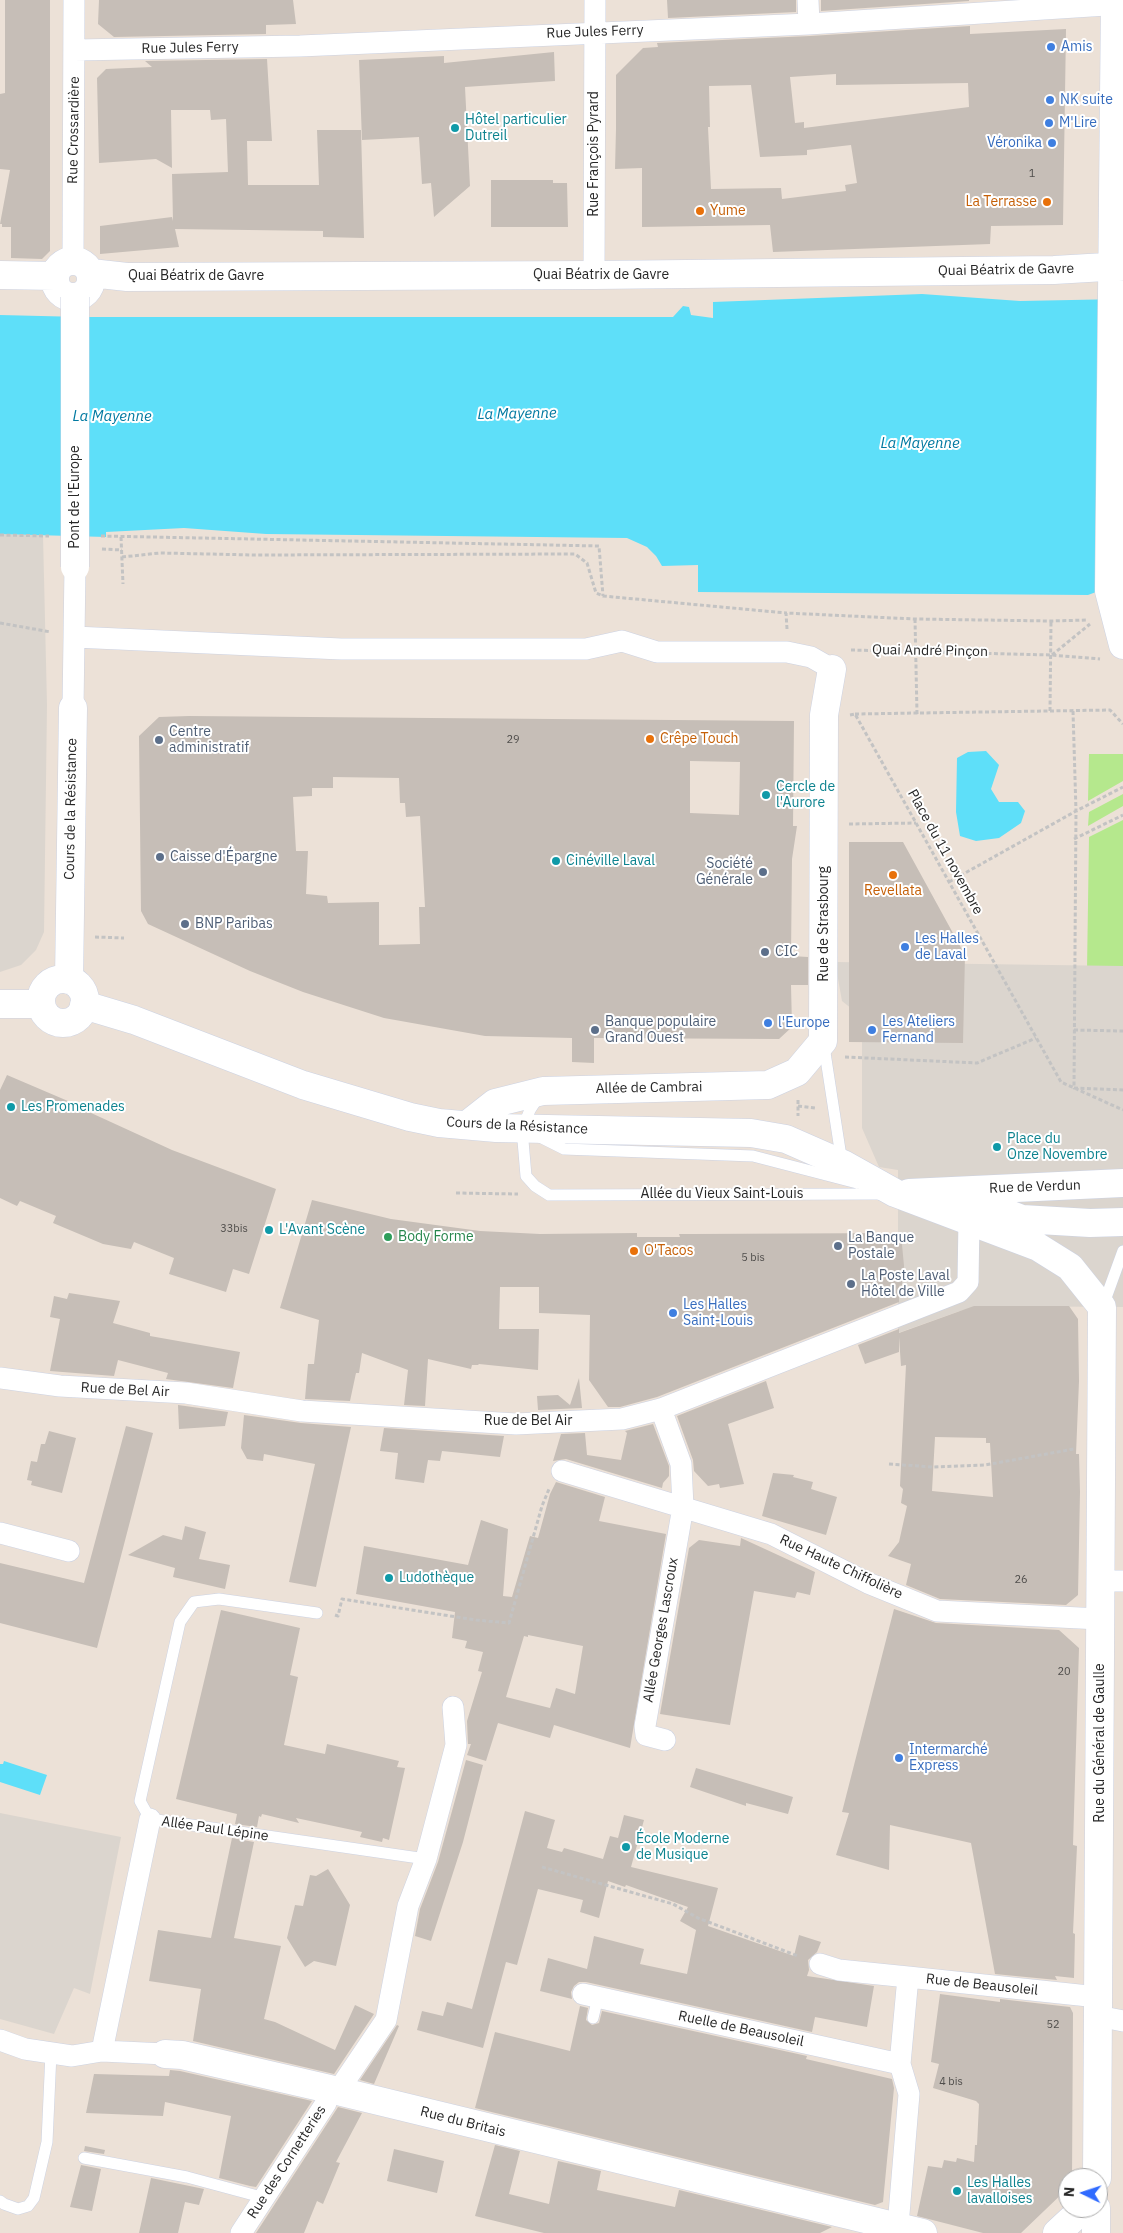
<!DOCTYPE html>
<html>
<head>
<meta charset="utf-8">
<style>
  body { margin:0 }
  #map { position:relative; width:1123px; height:2233px; overflow:hidden; background:#ece1d7; font-family:"IBM Plex Sans",sans-serif }
  canvas { display:block }
  .north { position:absolute; left:1058px; top:2168px; width:50px; height:50px; box-sizing:border-box; background:#fff; border:1px solid #a9a9a9; border-radius:50%; rotate:274deg; font-size:14px; font-weight:700; line-height:20px; text-align:center; color:#272727 }
  .north::after { content:''; display:block; margin:auto; width:18px; height:22px; background:#306bff; clip-path:polygon(50% 0,100% 100%,50% 72%,0 100%) }
</style>
</head>
<body>
<div id="map">
<canvas width="1123" height="2233"></canvas>
<div class="north">N</div>
</div>
<script>
const c = document.querySelector('canvas').getContext('2d');
c.lineJoin = 'round';
function paint(path, color) { c.fillStyle = color; c.fill(path, 'evenodd'); }
const toPath = rows => new Path2D(rows.map(r => 'M' + r).join(''));
function stroke(path, color, width, dash) { c.strokeStyle = color; c.lineWidth = width; c.lineCap = dash ? 'butt' : 'round'; c.setLineDash(dash || []); c.stroke(path); }
function drawText(font, color, halo, rows, align = 'center') {
  c.font = font + ' "IBM Plex Sans",sans-serif'; c.lineWidth = 4; c.setLineDash([]); c.textBaseline = 'middle'; c.strokeStyle = halo; c.fillStyle = color; for (const [text, x, y, turn = 0] of rows) {
    c.save(); c.translate(x, y); c.rotate((+turn || 0) * Math.PI / 180); c.textAlign = isNaN(turn) ? turn : align; if (halo) c.strokeText(text, 0, 0); c.fillText(text, 0, 0); c.restore();
  }
}
const green = toPath([
  [1089,754,1123,754,1123,781,1088,801],
  [1123,794,1123,806,1088,826,1089,812],
  [1123,820,1123,1084,1086,1037,1089,837]
]);
const plaza = toPath([
  [0,534,43,535,47,705,44,932,36,950,21,965,0,972],
  [835,962,1123,966,1123,1307,979,1306,957,1312,898,1333,898,1300,899,1287,902,1283,901,1240,903,1239,902,1234,898,1234,898,1170,879,1167,862,1128,862,1017,842,1001],
  [0,1813,121,1837,90,1994,74,1988,54,2034,0,2019]
]);
const water = toPath([
  [922,294,1020,301,1123,299,1123,582,1088,595,698,592,698,565,662,566,656,556,647,547,627,538,266,534,184,528,106,532,106,537,0,534,0,315,82,317,673,317,683,306,689,307,691,315,713,318,713,302],
  [986,751,999,765,991,789,999,802,1018,802,1025,811,1021,823,999,838,976,841,960,836,956,812,957,758,968,752],
  [4,1761,47,1775,40,1795,0,1782,0,1764,3,1764]
]);
const building = toPath([
  [5,0,50,0,50,251,42,259,11,258,11,227,2,227,2,224,0,224,10,170,0,169,0,94,5,93],
  [99,0,293,0,296,24,266,25,266,34,114,37,98,24],
  [667,0,796,0,796,12,668,18],
  [821,0,969,0,969,1,821,11],
  [970,26,970,34,1066,29,1063,225,991,226,990,244,773,252,770,225,642,227,642,168,615,169,616,129,616,75,643,48,658,47,657,43,810,36],
  [836,74,836,85,968,83,969,107,804,128,804,122,795,123,790,77],
  [751,85,760,157,807,155,807,150,851,145,857,183,845,185,846,191,782,199,781,188,711,189,708,127,710,127,709,86],
  [554,52,555,81,465,87,470,186,434,217,431,183,422,184,419,137,362,140,359,60,444,56,444,63],
  [267,59,272,141,247,141,248,185,319,185,317,130,361,130,364,238,323,237,323,231,175,229,179,247,100,254,100,226,172,217,173,221,172,174,228,172,226,119,211,120,210,110,171,110,172,168,156,159,99,163,97,78,106,69,152,67,145,61],
  [491,180,553,180,553,183,567,183,568,227,491,227],
  [189,716,794,721,793,826,797,826,792,859,791,956,808,957,808,985,791,985,792,1027,779,1039,594,1038,594,1063,572,1062,572,1038,485,1036,384,1018,303,992,250,971,148,924,141,911,139,736,159,717],
  [690,761,740,762,739,815,690,813],
  [333,777,399,778,400,803,405,803,406,817,420,816,425,907,419,907,420,944,379,945,379,902,328,903,327,896,306,894,308,851,296,851,293,797,312,796,312,788,333,788],
  [849,842,903,842,965,955,963,1043,849,1042],
  [7,1075,89,1110,89,1112,172,1150,276,1189,249,1274,233,1269,226,1292,169,1274,174,1258,134,1242,131,1249,103,1244,53,1223,56,1216,20,1201,17,1206,0,1198,0,1090],
  [312,1200,391,1219,480,1231,540,1234,637,1233,637,1237,680,1237,679,1234,695,1234,898,1233,901,1234,904,1266,902,1285,899,1286,899,1302,657,1397,620,1407,608,1407,589,1380,590,1315,539,1313,539,1287,500,1287,499,1329,539,1329,538,1370,479,1364,478,1365,472,1365,471,1369,428,1359,425,1406,404,1405,408,1370,362,1353,359,1373,356,1373,350,1401,305,1399,308,1364,314,1364,319,1320,280,1308],
  [69,1293,120,1301,113,1323,150,1333,150,1336,240,1352,233,1388,166,1379,168,1373,118,1360,114,1376,50,1371,60,1319,50,1317,54,1296,67,1299],
  [974,1306,1069,1306,1078,1319,1079,1381,1076,1454,1079,1454,1080,1492,1078,1595,1066,1605,940,1599,906,1585,911,1564,888,1556,899,1542,907,1506,901,1503,903,1489,900,1486,906,1365,901,1366,899,1337,899,1352,865,1364,858,1345,899,1329,899,1333],
  [935,1437,986,1438,986,1443,990,1443,993,1497,932,1491],
  [579,1378,582,1408,538,1410,537,1396,558,1395,570,1405],
  [766,1381,774,1408,728,1424,744,1484,720,1488,719,1484,708,1486,694,1471,693,1460,677,1416],
  [178,1405,228,1412,225,1426,179,1429],
  [244,1415,301,1423,351,1427,316,1587,289,1582,315,1464,264,1454,263,1461,247,1459,241,1448],
  [653,1424,669,1466,669,1476,663,1483,662,1488,566,1459,553,1461,561,1434,585,1433,587,1455,621,1460,627,1433,625,1431],
  [126,1426,153,1433,97,1648,0,1623,0,1563,84,1583],
  [384,1428,504,1436,500,1457,442,1451,440,1461,428,1460,424,1483,395,1479,398,1453,380,1451],
  [49,1431,76,1438,62,1493,31,1485,32,1481,27,1480,31,1461,37,1462,41,1444,45,1444],
  [773,1473,794,1475,793,1477,813,1482,811,1489,837,1497,826,1535,762,1516],
  [556,1482,605,1497,599,1521,666,1534,630,1748,554,1725,550,1738,498,1723,486,1761,467,1755,471,1744,468,1744,467,1721,482,1672,478,1671,483,1652,465,1648,467,1641,452,1638,455,1612,356,1594,364,1546,468,1565,481,1520,508,1529,503,1596,512,1597,530,1536,538,1538,550,1494],
  [528,1635,583,1646,575,1694,556,1688,550,1708,506,1697,524,1636,528,1637],
  [185,1526,206,1532,199,1559,230,1565,225,1589,173,1577,175,1568,128,1555,163,1535,182,1540],
  [741,1538,815,1572,810,1595,797,1592,795,1598,754,1591,730,1725,660,1714,689,1548,699,1540,740,1546],
  [894,1609,936,1623,1059,1630,1079,1648,1073,1845,1077,1846,1073,1933,1075,1934,1074,1978,1055,1976,1057,1980,995,1974,971,1843,890,1825,889,1870,836,1855,849,1813,842,1812],
  [221,1610,300,1628,290,1675,298,1677,284,1745,325,1754,327,1744,399,1761,397,1767,405,1768,389,1840,383,1838,382,1842,360,1837,362,1832,296,1818,299,1823,262,1814,261,1817,259,1816,257,1827,235,1824,237,1814,176,1799],
  [466,1760,483,1765,463,1842,431,1941,415,1936,420,1909,438,1862],
  [696,1768,793,1797,788,1814,746,1803,746,1806,690,1787],
  [525,1811,555,1820,547,1848,562,1852,564,1848,603,1859,610,1836,618,1838,624,1815,644,1820,631,1867,718,1888,708,1926,794,1956,799,1935,821,1942,817,1952,808,1960,809,1970,807,1976,874,1986,867,2027,815,2017,812,2032,586,1982,579,1982,574,1986,571,1992,572,1999,540,1991,548,1958,587,1969,594,1936,644,1949,640,1964,687,1974,696,1930,680,1921,688,1907,626,1885,625,1887,608,1881,599,1918,580,1912,583,1900,538,1889,517,1965,506,1962,483,2048,417,2030,422,2011,443,2016,447,2002,472,2009],
  [232,1838,254,1842,234,1938,281,1946,264,2019,275,2022,335,2050,355,2005,374,2014,334,2074,193,2041,201,1989,149,1981,158,1930,211,1938],
  [328,1869,350,1905,336,1966,314,1961,305,1967,287,1938,295,1905,303,1906,310,1875,316,1876],
  [940,1994,1000,2002,1000,1999,1070,2007,1073,2013,1072,2178,1068,2178,1068,2188,1021,2233,983,2233,917,2216,928,2166,942,2168,944,2160,956,2162,957,2158,974,2162,975,2145,977,2145,979,2104,976,2101,933,2088,939,2064,931,2062],
  [580,2006,588,2008,586,2020,592,2025,599,2023,602,2011,807,2056,806,2059,892,2079,894,2088,883,2202,875,2205,475,2108,495,2032,570,2051],
  [397,2025,399,2026,374,2084,360,2080],
  [170,2070,180,2071,312,2101,256,2187,250,2186,219,2178,231,2116,165,2102,163,2116,86,2113,94,2074,169,2076],
  [338,2107,362,2113,336,2162,340,2163,323,2204,317,2201,304,2233,256,2233],
  [495,2145,520,2151,509,2194,549,2204,558,2161,601,2171,597,2190,675,2207,679,2190,832,2227,820,2233,544,2233,475,2216],
  [85,2146,105,2150,104,2154,84,2151],
  [394,2149,444,2161,437,2193,387,2181],
  [81,2165,101,2169,92,2211,70,2207],
  [151,2178,204,2189,199,2205,185,2202,178,2233,139,2233]
]);
const path = toPath([
  [0,535,49,536],
  [101,536,599,546,603,596],
  [121,537,123,584],
  [102,549,122,550],
  [122,557,160,553,255,555,575,554,587,563,596,593,603,596,786,613],
  [915,619,917,714],
  [0,623,51,632],
  [787,629,786,613,915,619,1051,621,1088,620],
  [851,650,1051,655,1100,659],
  [1052,655,1090,624],
  [1050,711,1051,621],
  [1073,711,1076,811,1074,1088,1123,1090],
  [855,714,1110,710,1123,724],
  [850,715,855,714,1061,1082,1123,1110],
  [849,824,916,823],
  [1074,839,1123,815],
  [949,882,1076,811,1123,787],
  [95,937,124,938],
  [1074,1030,1123,1031],
  [845,1057,977,1063,1036,1038],
  [798,1100,798,1116],
  [798,1106,815,1108],
  [456,1193,518,1194],
  [889,1464,933,1467,985,1465,1074,1449],
  [335,1615,338,1616,342,1599,476,1620,509,1623,542,1506,549,1489],
  [542,1867,673,1904,698,1918,798,1956]
]);
const lane = toPath([
  [824,1046,842,1163],
  [539,1096,530,1110,522,1129,526,1176,535,1186,549,1195,881,1194],
  [540,1137,564,1149,753,1156,857,1183],
  [1103,1306,1123,1251],
  [317,1613,219,1599,194,1602,180,1622,140,1801,150,1819,426,1859],
  [593,2018,598,1997],
  [84,2158,187,2177,265,2198],
  [0,2201,4,2204,18,2209,28,2206,34,2198,47,2142,51,2053]
]);
const street = toPath([
  [808,0,809,24],
  [75,50,300,46,809,24,1123,4],
  [73,260,74,0],
  [594,275,595,0],
  [74,637,341,649,586,649,622,641,657,652,787,652,811,657,832,669],
  [73,708,75,567],
  [0,1378,60,1386,186,1393,302,1411,516,1424,622,1419,661,1409,959,1292,968,1282,969,1220],
  [661,1409,681,1464,683,1507,645,1726,646,1735,665,1740],
  [562,1471,771,1534,868,1583,937,1611,1100,1619],
  [0,1533,69,1551],
  [1101,1581,1123,1581],
  [820,1964,839,1970,908,1977],
  [583,1994,900,2064],
  [1098,2016,1123,2021],
  [0,2040,25,2049,72,2056,102,2051,165,2054],
  [102,2051,150,1819],
  [338,2091,386,2020,408,1906,426,1859,456,1745,453,1707],
  [898,2226,909,2094,900,2064,908,1977,1098,1997],
  [241,2233,326,2103,329,2090]
]);
const secondary = toPath([
  [1115,0,1109,591,1123,645],
  '55 279a18 18 0 1 1 36 0a18 18 0 1 1-36 0Z',
  [91,273,127,277,594,275,1054,270,1123,266],
  [0,275,55,276],
  '41 1001a22 22 0 1 1 44 0a22 22 0 1 1-44 0Z',
  [69,980,73,708],
  [0,1004,41,1004],
  [84,1005,134,1020,303,1085,410,1117,439,1123,496,1128,751,1133,786,1139,843,1164,895,1193,1038,1247,1070,1267,1102,1307,1097,2178],
  [467,1125,495,1103,543,1091,768,1085,797,1072,823,1041,824,715,832,669],
  [909,1193,1123,1183],
  [959,1195,1022,1219,1090,1223,1123,1222],
  [165,2054,182,2055,338,2091,923,2233],
  [1057,2233,1084,2208],
  [1096,2233,1096,2208]
]);
const secondaryBridge = toPath([
  [75,567,75,297]
]);
const markers = [
  [1051,47,5,"#3f7fe0"],
  [1050,100,5,"#3f7fe0"],
  [1049,123,5,"#3f7fe0"],
  [455,128,5,"#0f9aa8"],
  [1052,143,5,"#3f7fe0"],
  [1047,202,5,"#e8710a"],
  [700,211,5,"#e8710a"],
  [650,739,5,"#e8710a"],
  [159,740,5,"#5c6f8a"],
  [766,795,5,"#0f9aa8"],
  [160,857,5,"#5c6f8a"],
  [556,861,5,"#0f9aa8"],
  [763,872,5,"#5c6f8a"],
  [893,875,5,"#e8710a"],
  [185,924,5,"#5c6f8a"],
  [905,947,5,"#3f7fe0"],
  [765,952,5,"#5c6f8a"],
  [768,1023,5,"#3f7fe0"],
  [595,1030,5,"#5c6f8a"],
  [872,1030,5,"#3f7fe0"],
  [11,1107,5,"#0f9aa8"],
  [997,1147,5,"#0f9aa8"],
  [269,1230,5,"#0f9aa8"],
  [388,1237,5,"#2e9e5b"],
  [838,1246,5,"#5c6f8a"],
  [634,1251,5,"#e8710a"],
  [851,1284,5,"#5c6f8a"],
  [673,1313,5,"#3f7fe0"],
  [389,1578,5,"#0f9aa8"],
  [899,1758,5,"#3f7fe0"],
  [626,1847,5,"#0f9aa8"],
  [957,2191,5,"#0f9aa8"]
];
const numberNames = [
  ["1",1032,174],
  ["29",513,740],
  ["33bis",234,1229],
  ["5 bis",753,1258],
  ["26",1021,1580],
  ["20",1064,1672],
  ["52",1053,2025],
  ["4 bis",951,2082]
];
const streetNames = [
  ["Rue Jules Ferry",595,32,-2],
  ["Rue Jules Ferry",190,48,-1],
  ["Rue Crossardière",74,130,-89],
  ["Rue François Pyrard",594,154,-90],
  ["Quai Béatrix de Gavre",1006,270,-1],
  ["Quai Béatrix de Gavre",601,275],
  ["Quai Béatrix de Gavre",196,276],
  ["Pont de l'Europe",75,497,-90],
  ["Quai André Pinçon",930,651,1],
  ["Cours de la Résistance",71,809,-89],
  ["Place du 11 novembre",945,852,61],
  ["Rue de Strasbourg",824,924,-90],
  ["Allée de Cambrai",649,1088,-1],
  ["Cours de la Résistance",517,1126,3],
  ["Rue de Verdun",1035,1187,-2],
  ["Allée du Vieux Saint-Louis",722,1194],
  ["Rue de Bel Air",125,1390,3],
  ["Rue de Bel Air",528,1421],
  ["Rue Haute Chiffolière",841,1567,25],
  ["Allée Georges Lascroux",661,1630,-80],
  ["Rue du Général de Gaulle",1100,1743,-90],
  ["Allée Paul Lépine",215,1829,8],
  ["Rue de Beausoleil",982,1985,6],
  ["Ruelle de Beausoleil",741,2029,12],
  ["Rue du Britais",463,2122,14],
  ["Rue des Cornetteries",287,2162,-57]
];
const shopNames = [
  ["Amis",1061,47],
  ["NK suite",1060,100],
  ["M'Lire",1059,123],
  ["Véronika",1042,143,"right"],
  ["Les Halles",915,939],
  ["de Laval",915,955],
  ["Les Ateliers",882,1022],
  ["Fernand",882,1038],
  ["l'Europe",778,1023],
  ["Les Halles",683,1305],
  ["Saint-Louis",683,1321],
  ["Intermarché",909,1750],
  ["Express",909,1766]
];
const cultureNames = [
  ["Hôtel particulier",465,120],
  ["Dutreil",465,136],
  ["Cercle de",776,787],
  ["l'Aurore",776,803],
  ["Cinéville Laval",566,861],
  ["Les Promenades",21,1107],
  ["Place du",1007,1139],
  ["Onze Novembre",1007,1155],
  ["L'Avant Scène",279,1230],
  ["Ludothèque",399,1578],
  ["École Moderne",636,1839],
  ["de Musique",636,1855],
  ["Les Halles",967,2183],
  ["lavalloises",967,2199]
];
const foodNames = [
  ["La Terrasse",1037,202,"right"],
  ["Yume",710,211],
  ["Crêpe Touch",660,739],
  ["Revellata",893,891,"center"],
  ["O'Tacos",644,1251]
];
const serviceNames = [
  ["Centre",169,732],
  ["administratif",169,748],
  ["Caisse d'Épargne",170,857],
  ["Société",753,864,"right"],
  ["Générale",753,880,"right"],
  ["BNP Paribas",195,924],
  ["CIC",775,952],
  ["Banque populaire",605,1022],
  ["Grand Ouest",605,1038],
  ["La Banque",848,1238],
  ["Postale",848,1254],
  ["La Poste Laval",861,1276],
  ["Hôtel de Ville",861,1292]
];
const leisureNames = [
  ["Body Forme",398,1237]
];
const waterNames = [
  ["La Mayenne",517,414,-1],
  ["La Mayenne",112,417],
  ["La Mayenne",920,444]
];
paint(green, '#b5e88d');
paint(plaza, '#dbd5ce');
paint(water, '#5edff9');
paint(building, '#c6beb7');
stroke(lane, '#ccd2e2', 12);
stroke(street, '#ccd2e2', 22);
stroke(secondary, '#ccd2e2', 29);
stroke(path, '#c3c3c3', 3, [4, 2.5]);
stroke(lane, '#fff', 11);
stroke(street, '#fff', 21);
stroke(secondary, '#fff', 28);
stroke(secondaryBridge, '#ccd2e2', 29, []);
stroke(secondaryBridge, '#fff', 28);
for (const [x, y, r, color] of markers) { const dot = new Path2D(); dot.arc(x, y, r, 0, 2 * Math.PI); c.fillStyle = color; c.fill(dot); stroke(dot, '#fff', 2); }
drawText('11px', '#4f4d4b', null, numberNames);
drawText('14px', '#272727', '#fff', streetNames);
drawText('14px', '#366cbe', '#fff', shopNames, 'left');
drawText('14px', '#0d838f', '#fff', cultureNames, 'left');
drawText('14px', '#c56008', '#fff', foodNames, 'left');
drawText('14px', '#4e5e75', '#fff', serviceNames, 'left');
drawText('14px', '#27864d', '#fff', leisureNames, 'left');
drawText('italic 15px', '#0179a1', '#fff', waterNames);
</script>
</body>
</html>
